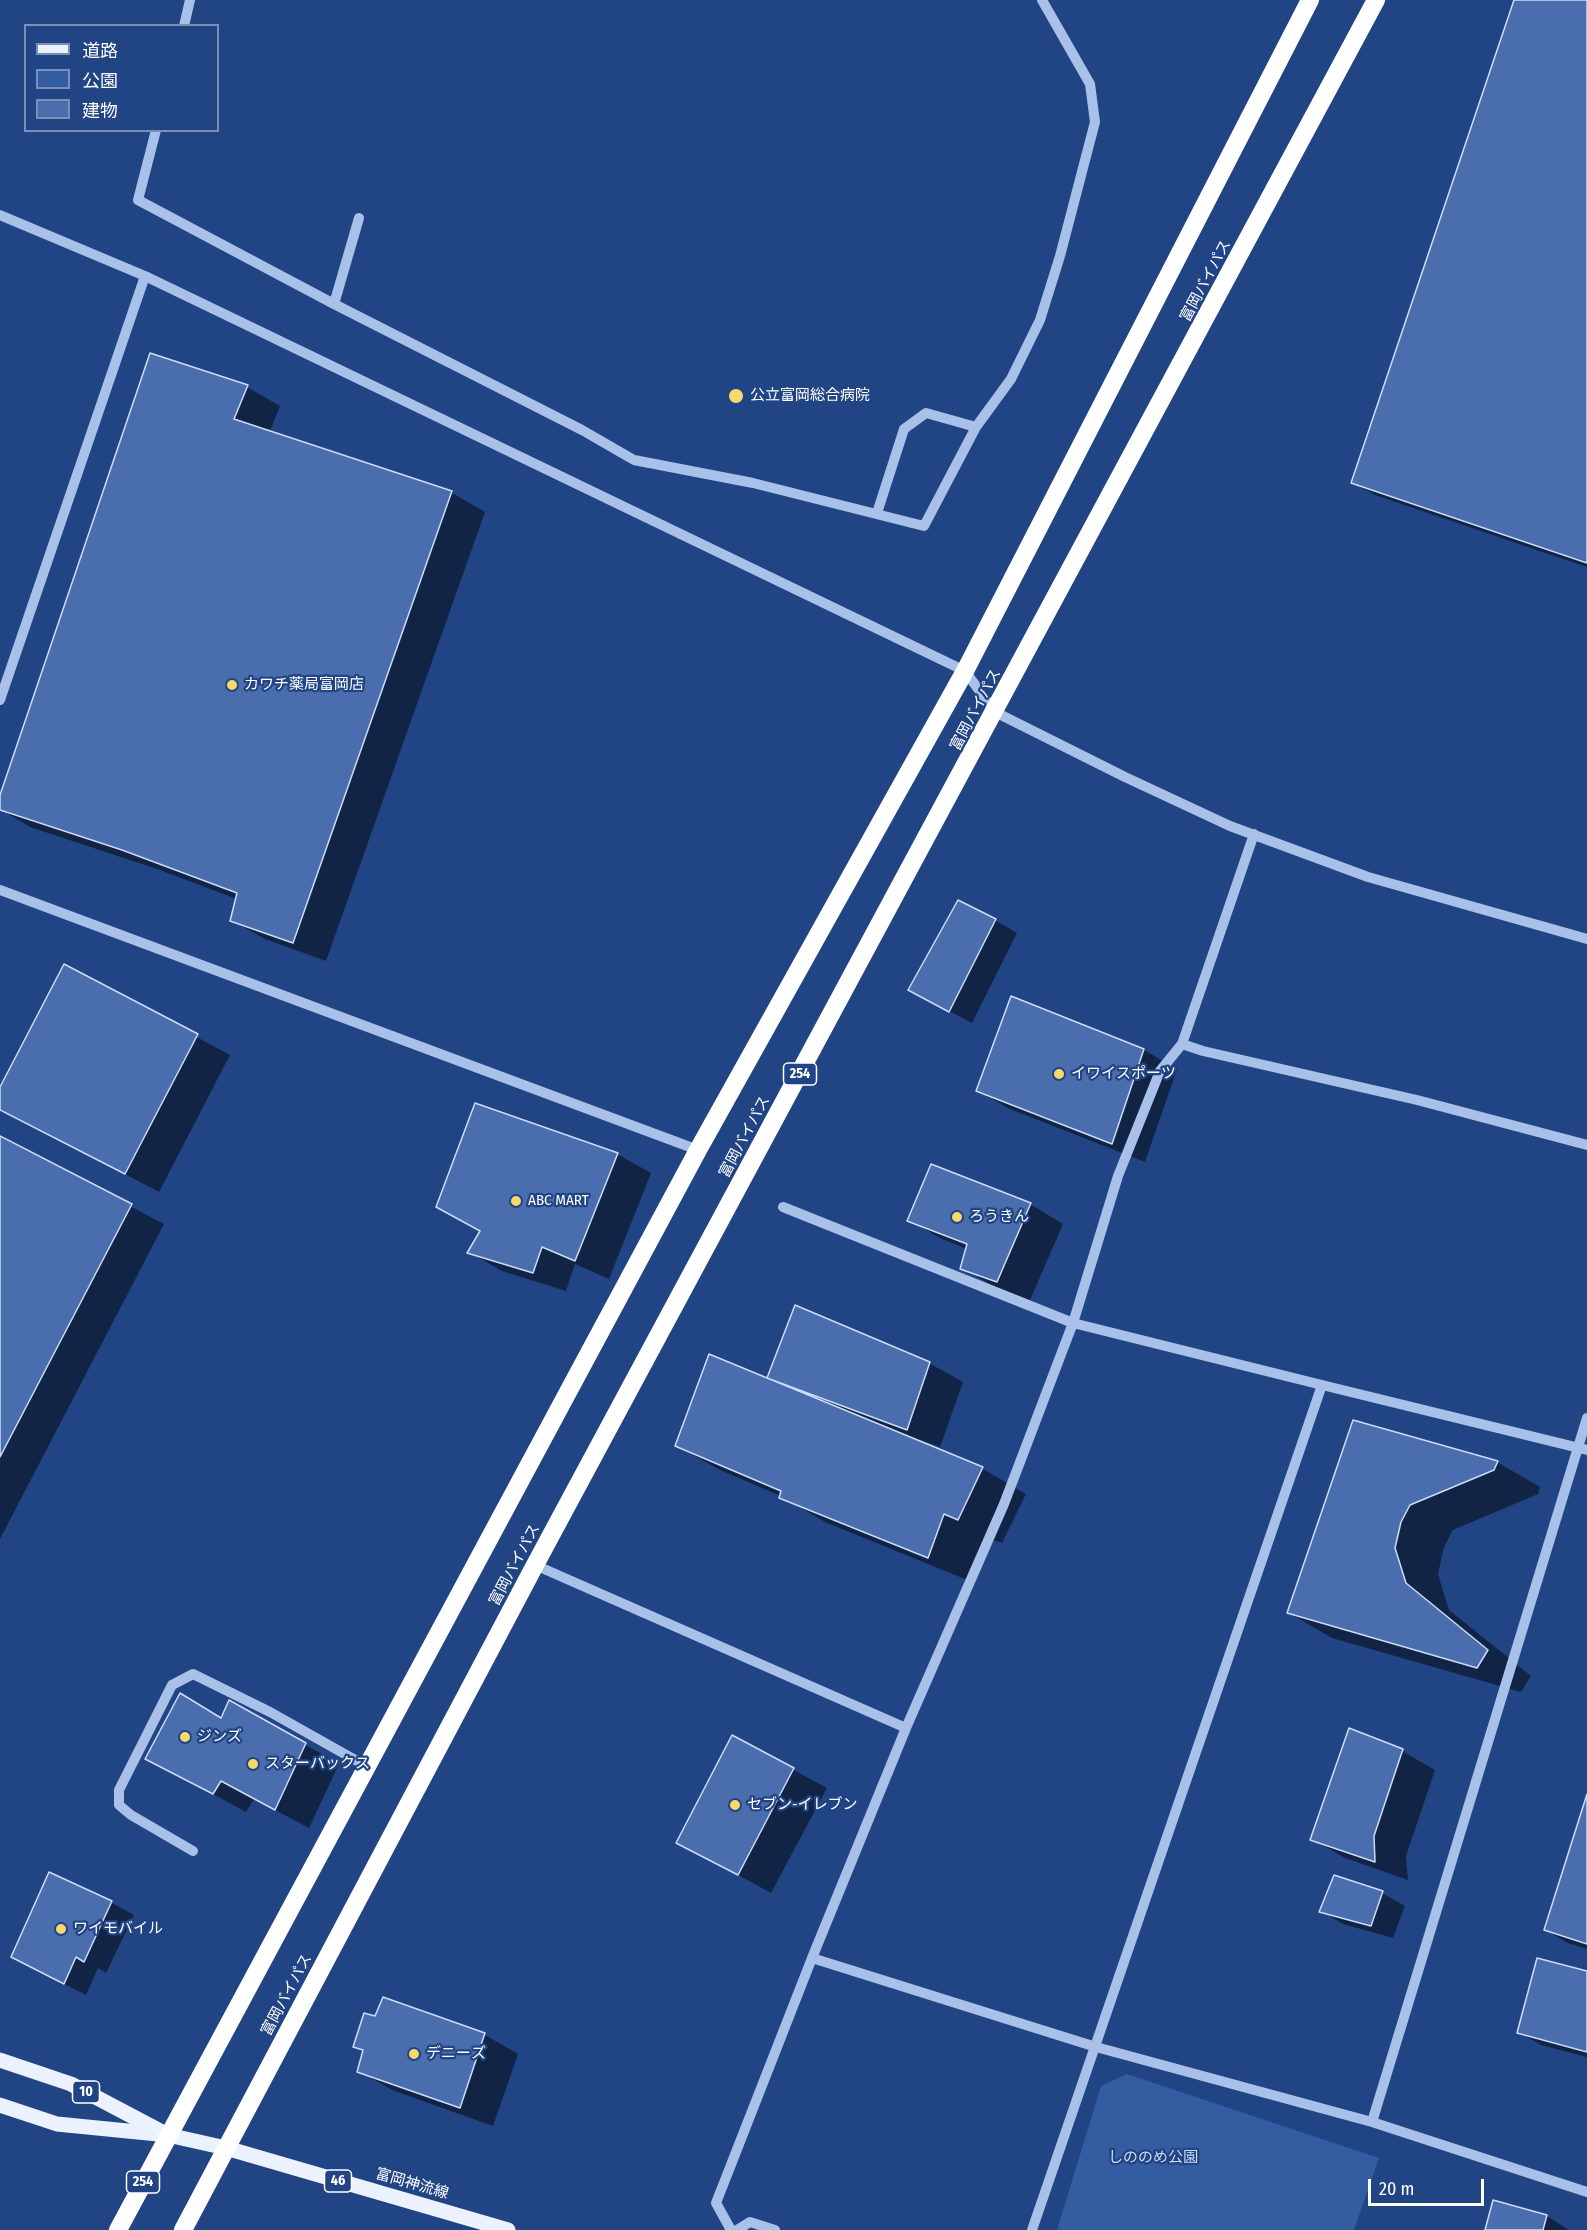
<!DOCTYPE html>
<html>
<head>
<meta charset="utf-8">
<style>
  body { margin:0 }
  #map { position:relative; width:1587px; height:2230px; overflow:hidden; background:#214484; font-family:"Fira Sans Condensed","Noto Sans JP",sans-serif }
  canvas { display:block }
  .legend { position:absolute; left:24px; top:24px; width:195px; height:108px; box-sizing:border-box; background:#214484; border:2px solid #7a8fb5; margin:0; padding:8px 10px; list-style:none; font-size:18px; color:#fff }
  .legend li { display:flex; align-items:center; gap:12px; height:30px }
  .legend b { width:30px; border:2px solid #7a8fb5 }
  .scale { position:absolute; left:1368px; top:2179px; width:116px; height:27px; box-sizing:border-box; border:3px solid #fff; border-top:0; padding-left:8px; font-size:18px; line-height:21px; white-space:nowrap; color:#fff; -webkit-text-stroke:4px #214484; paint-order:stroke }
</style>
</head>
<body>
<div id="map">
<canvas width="1587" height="2230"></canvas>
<ul class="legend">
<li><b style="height:8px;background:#ecf1fe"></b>道路</li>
<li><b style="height:16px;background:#345ca1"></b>公園</li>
<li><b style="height:16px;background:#496dad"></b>建物</li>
</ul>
<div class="scale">20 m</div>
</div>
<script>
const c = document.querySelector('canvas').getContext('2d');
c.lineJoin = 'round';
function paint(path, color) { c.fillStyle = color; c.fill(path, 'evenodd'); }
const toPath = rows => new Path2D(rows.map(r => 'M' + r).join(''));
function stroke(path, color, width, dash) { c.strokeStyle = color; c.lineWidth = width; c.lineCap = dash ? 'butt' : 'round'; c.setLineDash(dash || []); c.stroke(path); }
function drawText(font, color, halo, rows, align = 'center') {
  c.font = font + ' "Fira Sans Condensed","Noto Sans JP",sans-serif'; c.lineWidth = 4.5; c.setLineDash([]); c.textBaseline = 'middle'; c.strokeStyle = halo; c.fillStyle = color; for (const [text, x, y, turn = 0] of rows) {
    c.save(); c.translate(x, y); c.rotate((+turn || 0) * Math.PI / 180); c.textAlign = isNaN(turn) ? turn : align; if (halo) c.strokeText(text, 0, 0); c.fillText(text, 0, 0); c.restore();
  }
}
const green = toPath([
  [1127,2074,1379,2158,1354,2230,1057,2230,1101,2086]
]);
const shadow = toPath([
  [1516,0,1587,0,1587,567,1375,495,1353,483],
  [247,387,280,406,269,433,452,493,485,512,326,961,265,939,231,920,237,899,157,869,30,827,0,809,0,800],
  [995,920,1017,933,972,1023,932,1002],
  [65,966,230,1055,159,1192,0,1108,0,1090],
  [1012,998,1144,1050,1177,1069,1145,1162,1010,1109,977,1090],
  [0,1137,164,1224,0,1539],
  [617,1154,651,1173,609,1279,575,1264,566,1291,502,1271,469,1252],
  [1030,1204,1063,1224,1030,1300,995,1287,962,1268,967,1249,942,1239,909,1220],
  [929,1363,963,1382,940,1447,921,1440,920,1443,983,1469,1026,1494,1002,1543,987,1538,972,1582,825,1522,781,1496,720,1470,677,1446,774,1383,775,1381,769,1377],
  [1354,1422,1497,1462,1540,1487,1538,1494,1453,1530,1444,1547,1438,1574,1449,1610,1531,1676,1521,1692,1332,1638,1289,1613],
  [230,1702,339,1764,309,1828,254,1799,246,1812,147,1758,222,1719],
  [733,1737,827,1788,771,1893,678,1842],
  [1402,1751,1435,1770,1406,1856,1408,1880,1345,1858,1312,1839],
  [1587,1799,1587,1949,1568,1943,1546,1930],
  [50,1874,112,1903,134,1915,106,1973,98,1968,86,1995,35,1969],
  [1382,1893,1405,1906,1393,1938,1343,1924,1321,1911],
  [1587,1973,1587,2057,1541,2045,1519,2032],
  [384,1999,485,2035,518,2054,493,2126,392,2090,359,2071,364,2052,354,2046,376,2018],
  [1547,2216,1569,2230,1486,2230]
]);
const building = toPath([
  [1514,0,1587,0,1587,563,1351,483,1514,0],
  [150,353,248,385,234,419,452,491,293,943,230,921,237,893,122,850,0,810,0,795,150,353],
  [958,900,996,919,949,1012,908,990,958,900],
  [64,964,198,1034,125,1174,0,1110,0,1087,64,964],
  [1011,996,1144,1049,1112,1144,976,1091,1011,996],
  [475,1103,618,1153,575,1261,542,1247,533,1273,467,1253,480,1231,436,1207,475,1103],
  [0,1136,132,1204,0,1457,0,1136],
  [931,1164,1031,1203,997,1282,960,1269,967,1244,907,1221,931,1164],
  [795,1305,930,1362,907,1430,767,1378,795,1305],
  [709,1354,983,1467,958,1520,944,1514,928,1558,779,1498,781,1491,675,1446,709,1354],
  [1353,1420,1498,1461,1494,1470,1410,1505,1401,1522,1395,1548,1406,1583,1488,1650,1477,1668,1287,1613,1353,1420],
  [180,1693,221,1718,229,1700,306,1743,275,1810,221,1781,213,1794,145,1759,180,1693],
  [1349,1728,1403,1749,1374,1836,1375,1862,1310,1840,1349,1728],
  [732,1735,794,1768,738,1875,676,1843,732,1735],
  [1587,1794,1587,1944,1544,1930,1587,1794],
  [49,1872,112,1901,84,1962,76,1957,64,1984,11,1957,49,1872],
  [1334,1875,1383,1891,1371,1926,1319,1912,1334,1875],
  [1537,1958,1587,1971,1587,2052,1517,2033,1537,1958],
  [383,1997,485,2033,460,2108,357,2072,363,2050,353,2047,364,2013,375,2016,383,1997],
  [1493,2200,1547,2215,1543,2230,1485,2230,1493,2200]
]);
const minor = toPath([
  [184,26,190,0],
  [156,130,138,200,334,304,582,430,634,460,753,483,924,526,976,427,1011,379,1040,320,1060,256,1095,122,1090,84,1042,0],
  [0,215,145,276,965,671,995,712,1125,777,1230,826,1368,877,1587,939],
  [334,304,359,218],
  [877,513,904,429,926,413,976,427],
  [0,700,145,276],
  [1254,834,1182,1044,1160,1071,1118,1176,1073,1323,1004,1504,906,1728,812,1958,1096,2047,1372,2122,1587,1418],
  [0,890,698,1150],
  [1182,1044,1203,1051,1417,1100,1587,1145],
  [783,1207,1073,1323,1322,1385,1032,2230],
  [1322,1385,1587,1450],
  [535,1565,906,1728],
  [193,1851,131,1815,119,1805,119,1790,172,1685,193,1674,270,1712,366,1766],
  [1372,2122,1587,2192],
  [731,2230,716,2203,812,1958],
  [737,2230,750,2222,775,2230]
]);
const major = toPath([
  [0,2060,71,2084,160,2131],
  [0,2105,57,2124,168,2135,226,2148,508,2230]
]);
const highway = toPath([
  [118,2230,698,1150,965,671,1310,0],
  [183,2230,535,1565,1376,0]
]);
const markers = [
  [736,396,8,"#f6d96a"],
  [232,685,6,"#f6d96a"],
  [1059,1074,6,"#f6d96a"],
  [516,1201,6,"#f6d96a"],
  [957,1217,6,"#f6d96a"],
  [185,1737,6,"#f6d96a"],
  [253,1764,6,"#f6d96a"],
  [735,1805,6,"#f6d96a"],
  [61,1929,6,"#f6d96a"],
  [414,2054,6,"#f6d96a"]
];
const shields = [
  [800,1074,33],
  [86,2092,27],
  [338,2181,27],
  [143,2182,33]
];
const shieldNames = [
  ["254",800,1074],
  ["10",86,2092],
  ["46",338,2181],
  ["254",143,2182]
];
const streetNames = [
  ["富岡バイパス",1206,281,-62],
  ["富岡バイパス",976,710,-62],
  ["富岡バイパス",745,1137,-62],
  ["富岡バイパス",515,1565,-62],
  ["富岡バイパス",287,1995,-62],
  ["富岡神流線",412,2184,16]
];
const poiNames = [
  ["公立富岡総合病院",750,396],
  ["カワチ薬局富岡店",244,685],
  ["イワイスポーツ",1071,1074],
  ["ABC MART",528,1201],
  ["ろうきん",969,1217],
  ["ジンズ",197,1737],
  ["スターバックス",265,1764],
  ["セブン-イレブン",747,1805],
  ["ワイモバイル",73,1929],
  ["デニーズ",426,2054]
];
const parkNames = [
  ["しののめ公園",1153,2158]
];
paint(green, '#345ca1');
paint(shadow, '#0007');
paint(building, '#496dad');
stroke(building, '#cddcf7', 1.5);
stroke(minor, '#a9c1e9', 10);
stroke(major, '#ecf1fe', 15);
stroke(highway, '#fff', 18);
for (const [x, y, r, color] of markers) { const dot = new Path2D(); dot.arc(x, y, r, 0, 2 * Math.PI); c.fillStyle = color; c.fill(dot); stroke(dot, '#214484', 2); }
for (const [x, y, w] of shields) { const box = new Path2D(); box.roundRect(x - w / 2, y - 11, w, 22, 4.5); c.fillStyle = '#214484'; c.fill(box); stroke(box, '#fff', 1.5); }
drawText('bold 14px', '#fff', null, shieldNames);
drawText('15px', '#fff', '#214484', streetNames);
drawText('15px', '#fff', '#214484', poiNames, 'left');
drawText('15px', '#cddcf7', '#214484', parkNames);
</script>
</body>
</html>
